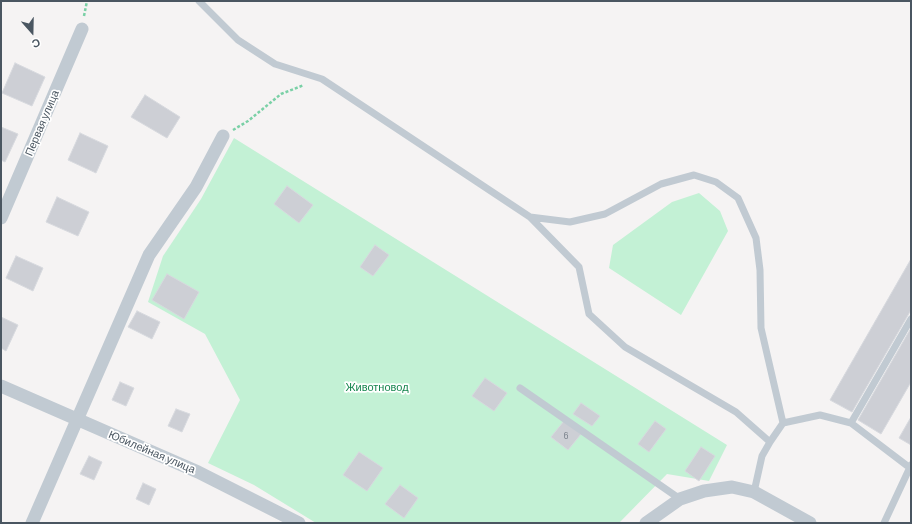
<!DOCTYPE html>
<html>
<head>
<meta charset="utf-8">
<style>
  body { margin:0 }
  #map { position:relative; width:912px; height:524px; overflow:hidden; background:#f5f3f3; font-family:Barlow,sans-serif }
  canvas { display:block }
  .frame { position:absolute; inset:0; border:2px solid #4a5661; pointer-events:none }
  .north { position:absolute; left:12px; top:12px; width:40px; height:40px; -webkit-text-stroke:3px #fff; paint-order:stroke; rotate:160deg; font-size:11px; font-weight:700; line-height:16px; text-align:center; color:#4a5661 }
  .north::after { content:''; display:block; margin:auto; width:14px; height:18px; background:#4a5661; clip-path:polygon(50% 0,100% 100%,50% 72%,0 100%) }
</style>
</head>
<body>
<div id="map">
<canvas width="912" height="524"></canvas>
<div class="frame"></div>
<div class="north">С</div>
</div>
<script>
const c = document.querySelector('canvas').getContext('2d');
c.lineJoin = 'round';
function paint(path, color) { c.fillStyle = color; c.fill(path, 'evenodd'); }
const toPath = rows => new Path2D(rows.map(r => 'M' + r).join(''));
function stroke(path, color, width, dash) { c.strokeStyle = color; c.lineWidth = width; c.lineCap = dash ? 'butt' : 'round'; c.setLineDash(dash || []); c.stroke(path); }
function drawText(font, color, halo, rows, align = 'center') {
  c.font = font + ' Barlow,sans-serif'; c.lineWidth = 3.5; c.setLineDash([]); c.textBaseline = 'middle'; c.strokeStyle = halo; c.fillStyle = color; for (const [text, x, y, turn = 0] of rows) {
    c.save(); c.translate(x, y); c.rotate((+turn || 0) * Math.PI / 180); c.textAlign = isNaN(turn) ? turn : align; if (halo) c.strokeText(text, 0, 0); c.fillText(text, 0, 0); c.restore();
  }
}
const green = toPath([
  [234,138,727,445,709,481,667,474,619,523,316,523,254,485,208,463,240,400,205,334,148,302,163,256,201,199],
  [699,193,720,211,728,231,681,315,609,268,613,245,672,202]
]);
const building = toPath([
  [15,63,45,77,32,106,2,93,15,63],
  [145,95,180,117,167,138,131,117,145,95],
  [1,127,18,134,5,162,1,160,1,127],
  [80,133,108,146,96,173,68,160,80,133],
  [287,186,313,205,299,223,274,204,287,186],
  [57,197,89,212,78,236,46,222,57,197],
  [375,245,389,255,373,276,360,267,375,245],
  [16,256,43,268,33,291,6,278,16,256],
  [911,259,911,310,852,412,830,400,911,259],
  [167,274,199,292,184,319,152,300,167,274],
  [137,311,160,322,152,339,128,327,137,311],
  [1,317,18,325,6,351,1,348,1,317],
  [911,328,911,382,881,434,858,420,911,328],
  [485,378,507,393,494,411,472,396,485,378],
  [120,382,134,388,126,406,112,400,120,382],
  [581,403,600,416,592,426,573,414,581,403],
  [176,409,190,414,182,432,168,426,176,409],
  [911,417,911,445,899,438,911,417],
  [564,421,581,434,568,450,551,437,564,421],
  [655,421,666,429,649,452,638,444,655,421],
  [701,447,715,456,699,481,685,471,701,447],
  [359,452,383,468,367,491,343,475,359,452],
  [89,456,102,462,94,480,80,474,89,456],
  [143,483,156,489,149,505,136,499,143,483],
  [400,485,418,498,404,518,385,504,400,485]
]);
const path = toPath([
  [84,16,87,1],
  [233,130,248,121,281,94,304,85]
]);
const lane = toPath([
  [199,1,238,40,275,64,322,79,530,217,579,267,589,314,625,347,736,412,770,442,762,456,754,492],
  [530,217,570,222,605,214,661,184,694,175,716,182,738,198,756,238,760,270,761,328,783,423],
  [520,388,680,499],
  [851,423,910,468],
  [770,442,783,423,820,415,851,423,911,319],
  [884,523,911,465]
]);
const street = toPath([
  [1,218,82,29],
  [1,386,198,472,299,523],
  [32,523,149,255,196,187,223,136],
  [646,523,680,499,704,491,732,487,754,492,810,523]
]);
const numberNames = [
  ["6",566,436]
];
const streetNames = [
  ["Первая улица",42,123,-67],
  ["Юбилейная улица",152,452,23]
];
const parkNames = [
  ["Животновод",377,387]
];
paint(green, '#c3f1d5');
paint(building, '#cdcfd5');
stroke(building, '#d7d9de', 1);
stroke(path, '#7ad0a6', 2.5, [3, 2]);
stroke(lane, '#c1cad2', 7);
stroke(street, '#c1cad2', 13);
drawText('9px', '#6b747e', null, numberNames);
drawText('11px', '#4a5661', '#fff', streetNames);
drawText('11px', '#17864f', '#fff', parkNames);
</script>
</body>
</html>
